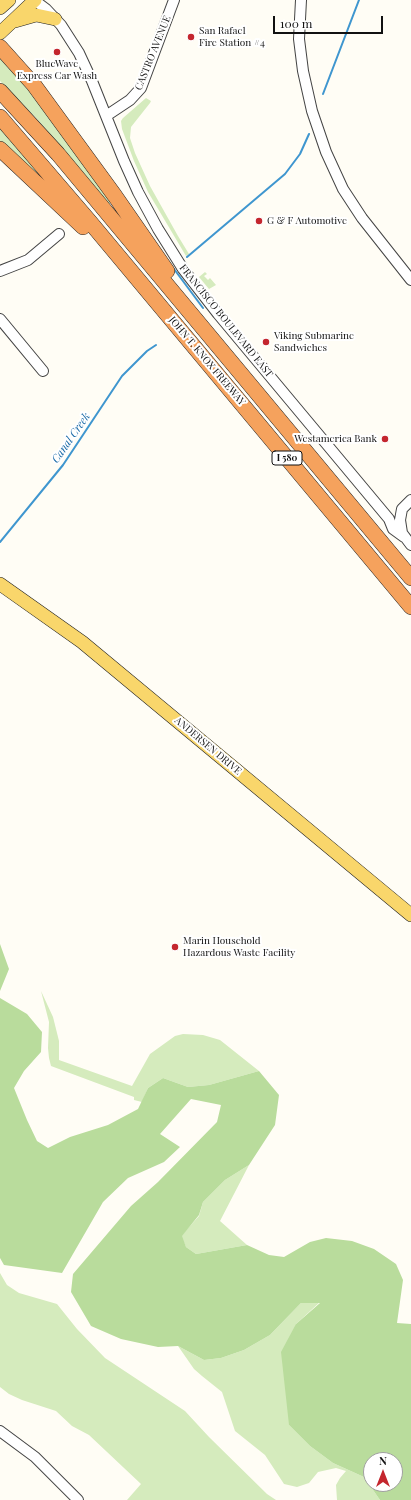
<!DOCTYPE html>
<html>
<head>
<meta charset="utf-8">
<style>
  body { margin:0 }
  #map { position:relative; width:411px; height:1500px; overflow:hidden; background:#fffdf5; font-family:"Playfair Display",serif }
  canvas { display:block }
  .north { position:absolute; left:363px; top:1452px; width:40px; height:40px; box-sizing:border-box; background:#fff; border:1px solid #a0a0a0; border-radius:50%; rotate:0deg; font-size:11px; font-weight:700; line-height:16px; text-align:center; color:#111 }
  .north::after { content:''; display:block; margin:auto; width:14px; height:18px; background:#c4262e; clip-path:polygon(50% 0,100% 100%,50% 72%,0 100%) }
  .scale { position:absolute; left:273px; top:16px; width:110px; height:18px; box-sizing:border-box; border:2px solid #111; border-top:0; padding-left:5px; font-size:12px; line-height:14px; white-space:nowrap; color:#111; -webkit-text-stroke:3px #fff; paint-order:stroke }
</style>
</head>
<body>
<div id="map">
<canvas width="411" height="1500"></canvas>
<div class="north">N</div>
<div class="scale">100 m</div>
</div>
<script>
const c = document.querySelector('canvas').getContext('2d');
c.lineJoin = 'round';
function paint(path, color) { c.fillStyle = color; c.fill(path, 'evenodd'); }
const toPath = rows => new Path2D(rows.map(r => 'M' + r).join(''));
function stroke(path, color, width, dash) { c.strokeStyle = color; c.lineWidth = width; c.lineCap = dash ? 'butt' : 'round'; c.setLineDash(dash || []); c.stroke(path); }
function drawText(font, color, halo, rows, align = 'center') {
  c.font = font + ' "Playfair Display",serif'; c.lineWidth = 4; c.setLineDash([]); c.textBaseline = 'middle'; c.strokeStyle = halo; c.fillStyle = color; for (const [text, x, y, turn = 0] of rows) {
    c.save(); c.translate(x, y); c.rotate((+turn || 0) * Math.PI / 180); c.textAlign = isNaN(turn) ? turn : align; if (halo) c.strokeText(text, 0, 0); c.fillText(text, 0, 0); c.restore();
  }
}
const green = toPath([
  [0,55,22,79,113,200,109,204,37,119,0,81],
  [146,98,151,101,150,103,131,127,130,138,135,153,150,186,178,236,189,254,186,256,148,192,134,161,122,129,121,121,123,118],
  [0,126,54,190,0,145],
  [205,272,207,274,204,276,208,280,210,278,216,285,209,289,199,277],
  [41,991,53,1017,59,1041,59,1060,132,1086,150,1054,175,1036,183,1034,203,1035,220,1040,259,1071,209,1085,188,1087,163,1078,148,1088,142,1102,134,1100,134,1097,51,1066,49,1058,48,1048,49,1022],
  [249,1165,220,1221,247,1245,196,1254,186,1247,181,1236,199,1216,203,1202,225,1180],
  [0,1273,7,1285,19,1293,57,1304,77,1329,105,1358,185,1411,209,1437,267,1494,276,1500,127,1500,141,1484,89,1435,72,1426,56,1411,22,1400,9,1394,0,1387],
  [320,1302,296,1324,289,1425,310,1446,333,1463,364,1477,380,1500,337,1500,336,1485,340,1478,346,1471,336,1468,318,1472,309,1483,297,1487,284,1484,265,1455,235,1431,222,1392,202,1376,194,1369,178,1346,204,1360,221,1358,244,1350,270,1335,301,1303]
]);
const forest = toPath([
  [0,944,9,969,0,991],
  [0,998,27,1014,42,1032,41,1052,24,1071,14,1088,27,1120,37,1141,48,1148,70,1137,108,1125,138,1109,148,1088,163,1078,188,1087,209,1085,259,1071,279,1095,275,1125,249,1165,225,1180,203,1202,199,1215,182,1236,186,1247,196,1254,247,1245,269,1255,284,1257,310,1242,326,1238,352,1241,374,1249,396,1264,403,1280,397,1323,411,1324,411,1500,380,1500,364,1477,333,1463,310,1446,289,1425,281,1352,296,1324,320,1303,301,1303,270,1335,244,1350,221,1358,204,1360,178,1346,158,1347,121,1339,91,1326,71,1292,73,1274,131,1206,158,1182,217,1122,221,1105,191,1099,160,1134,180,1147,164,1162,128,1178,103,1202,62,1273,4,1265,0,1258],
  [371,1460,395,1460,395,1484,371,1484]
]);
const stream = toPath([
  [323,94,359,0],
  [187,257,285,174,300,154,309,134],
  [174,269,203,308],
  [0,542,63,465,122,376,147,351,156,345]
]);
const minor = toPath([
  [34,0,46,9,61,25,79,53,92,81,124,161,138,192,158,229,183,269,218,314,389,519,393,529,404,537],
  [301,0,299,39,303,71,312,111,326,152,343,189,362,218,411,280],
  [106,116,130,100,141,88,174,0],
  [0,271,28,260,59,234],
  [0,319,43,371],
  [411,500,402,509,400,520,402,533,411,545],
  [0,1431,35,1457,78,1500]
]);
const major = toPath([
  [0,8,9,0],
  [15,21,36,15,55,19],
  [0,33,35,0],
  [0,584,82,642,411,915]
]);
const highway = toPath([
  [0,47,34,85,115,196,167,271],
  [0,91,58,154,411,578],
  [0,117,90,222,411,607],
  [0,149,83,227]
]);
const markers = [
  [191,37,4,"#c4262e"],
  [57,52,4,"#c4262e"],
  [259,221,4,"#c4262e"],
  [266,342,4,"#c4262e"],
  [385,439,4,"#c4262e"],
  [175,947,4,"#c4262e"]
];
const shields = [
  [287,458,30]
];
const shieldNames = [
  ["I 580",287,458]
];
const poiNames = [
  ["San Rafael",199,31],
  ["Fire Station #4",199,43],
  ["BlueWave",57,64,"center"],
  ["Express Car Wash",57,76,"center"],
  ["G & F Automotive",267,221],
  ["Viking Submarine",274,336],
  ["Sandwiches",274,348],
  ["Westamerica Bank",377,439,"right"],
  ["Marin Household",183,941],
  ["Hazardous Waste Facility",183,953]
];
const streetNames = [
  ["CASTRO AVENUE",153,53,-68],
  ["FRANCISCO BOULEVARD EAST",226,321,51],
  ["JOHN T. KNOX FREEWAY",207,361,50],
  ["ANDERSEN DRIVE",208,746,40]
];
const waterNames = [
  ["Canal Creek",71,438,-55]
];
paint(green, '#d5ebbd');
paint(forest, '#b9dc9c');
stroke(stream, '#3f96cf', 2);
stroke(minor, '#444', 12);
stroke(major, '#222', 14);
stroke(highway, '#222', 16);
stroke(minor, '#fff', 10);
stroke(major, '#f9d66b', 13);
stroke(highway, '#f5a25d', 15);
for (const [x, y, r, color] of markers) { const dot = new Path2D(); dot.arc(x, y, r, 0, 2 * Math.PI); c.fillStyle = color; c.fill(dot); stroke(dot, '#fff', 1.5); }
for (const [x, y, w] of shields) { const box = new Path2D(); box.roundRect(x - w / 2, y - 7, w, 14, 3); c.fillStyle = '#fff'; c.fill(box); stroke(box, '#111', 1); }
drawText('bold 9px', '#111', null, shieldNames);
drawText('10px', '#111', '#fff', poiNames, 'left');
drawText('10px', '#111', '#fff', streetNames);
drawText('italic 11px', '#1768a6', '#fff', waterNames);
</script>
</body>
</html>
